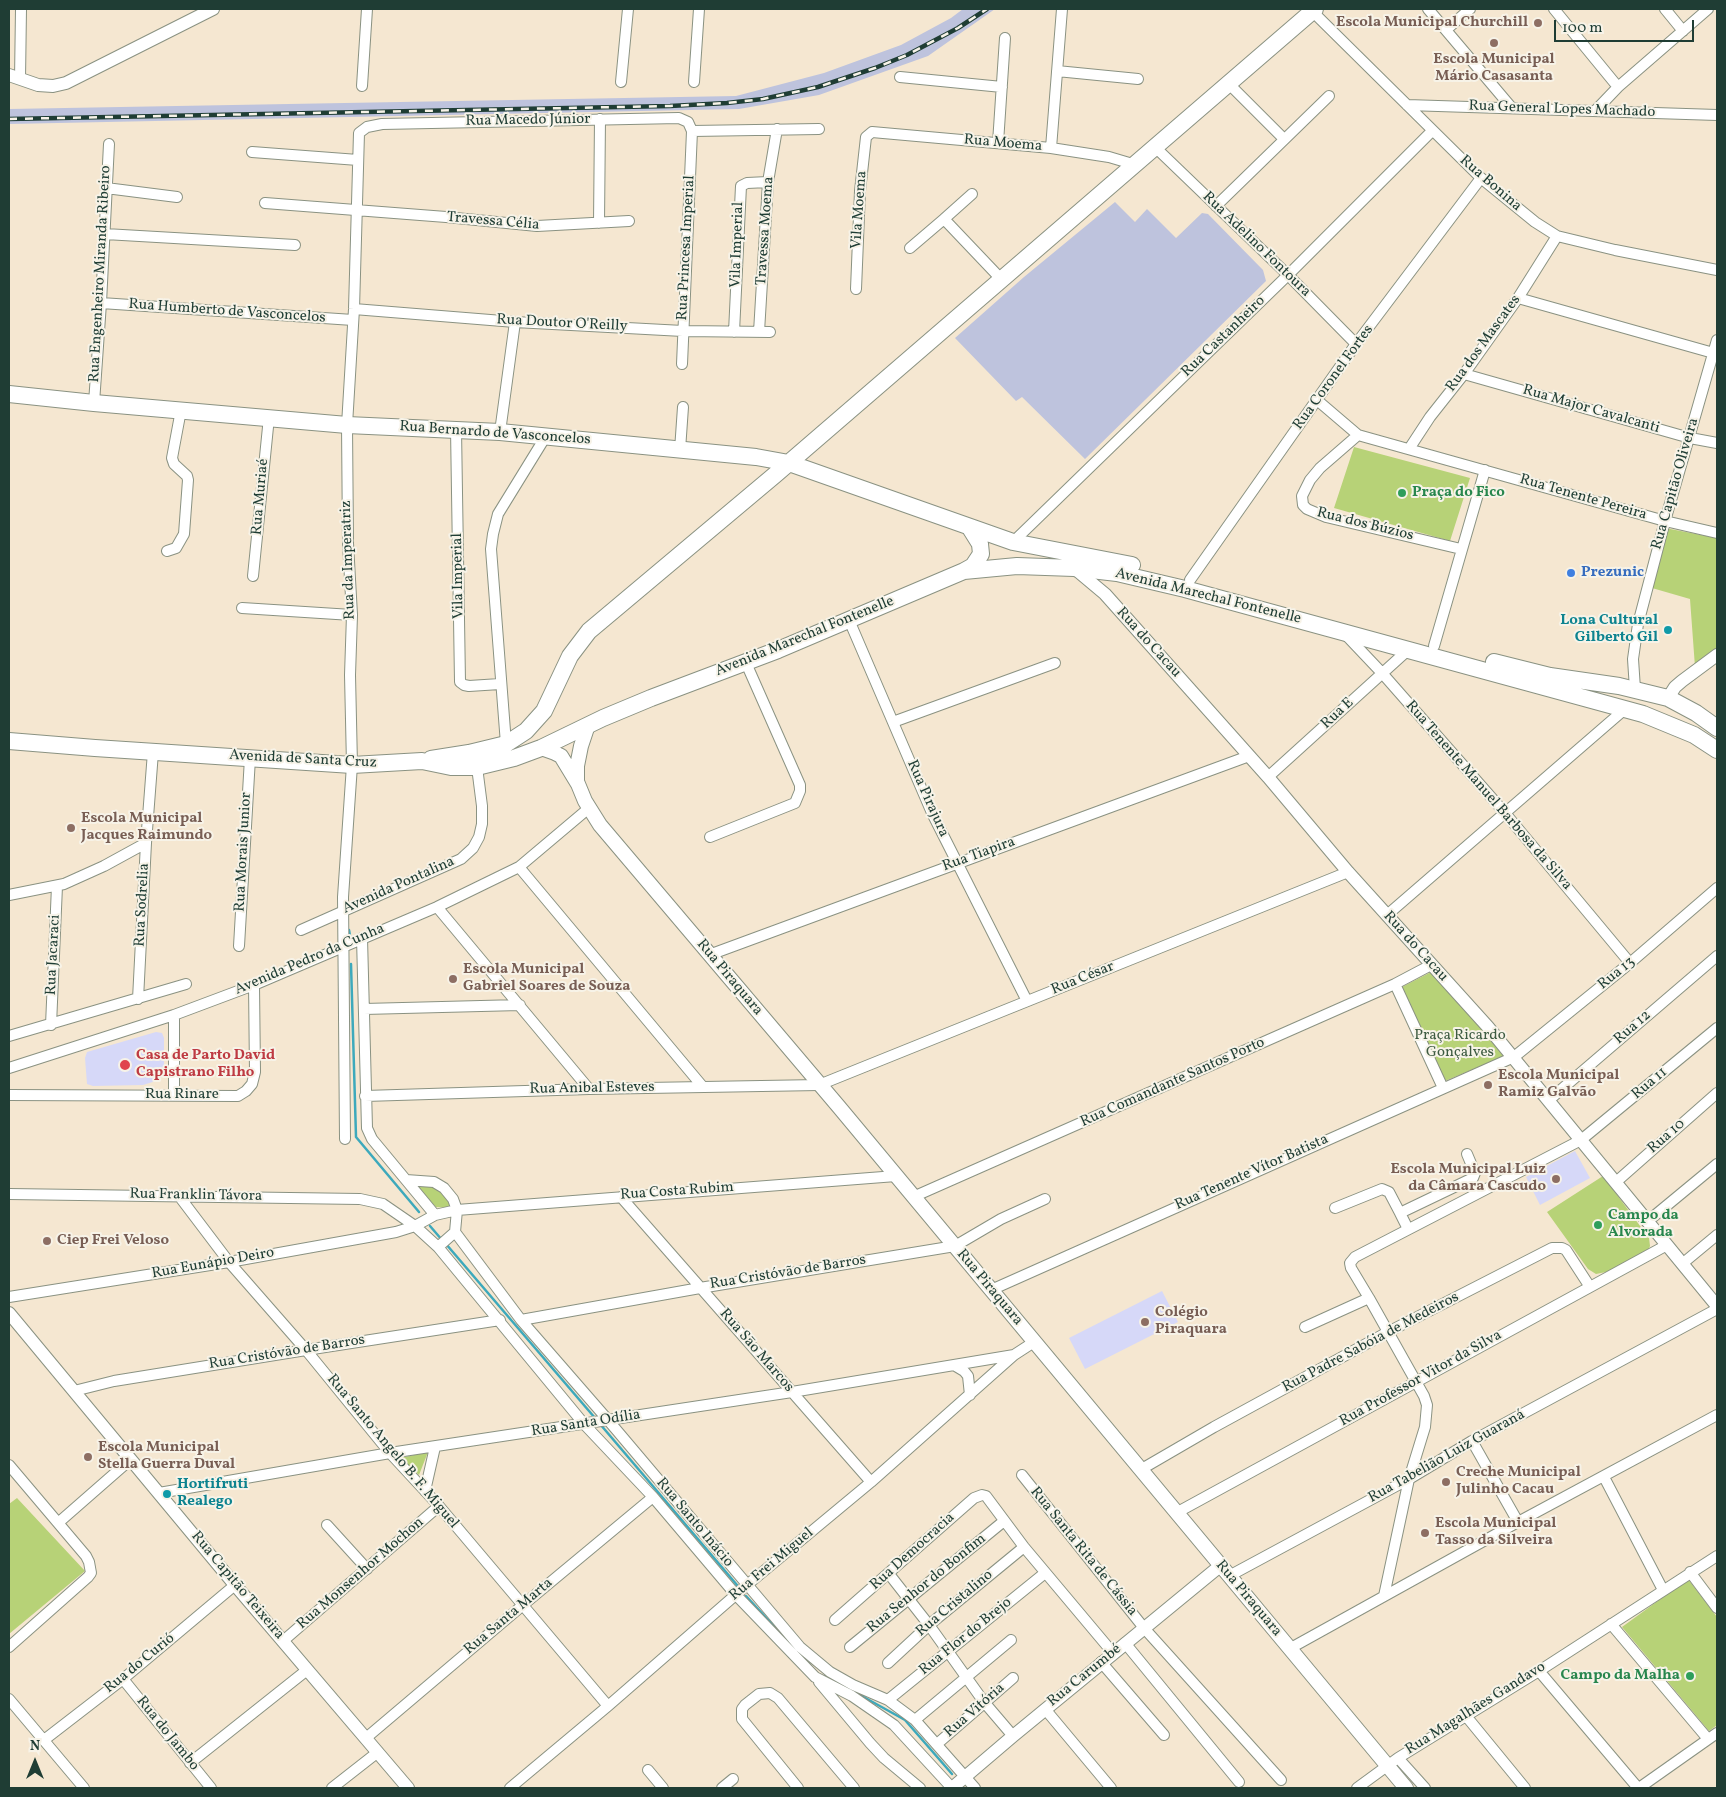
<!DOCTYPE html>
<html>
<head>
<meta charset="utf-8">
<style>
  body { margin:0 }
  #map { position:relative; width:1726px; height:1797px; overflow:hidden; background:#f5e7d1; font-family:Vollkorn,serif }
  canvas { display:block }
  .frame { position:absolute; inset:0; border:10px solid #1f3d34; pointer-events:none }
  .north { position:absolute; left:10px; top:1737px; width:50px; height:50px; -webkit-text-stroke:4px #f7f3e8; paint-order:stroke; rotate:0deg; font-size:14px; font-weight:700; line-height:20px; text-align:center; color:#1f3d34 }
  .north::after { content:''; display:block; margin:auto; width:18px; height:22px; background:#1f3d34; clip-path:polygon(50% 0,100% 100%,50% 72%,0 100%) }
  .scale { position:absolute; left:1554px; top:20px; width:140px; height:22px; box-sizing:border-box; border:2px solid #1f3d34; border-top:0; padding-left:6px; font-size:15px; line-height:18px; white-space:nowrap; color:#1f3d34; -webkit-text-stroke:4px #f7f3e8; paint-order:stroke }
</style>
</head>
<body>
<div id="map">
<canvas width="1726" height="1797"></canvas>
<div class="frame"></div>
<div class="north">N</div>
<div class="scale">100 m</div>
</div>
<script>
const c = document.querySelector('canvas').getContext('2d');
c.lineJoin = 'round';
function paint(path, color) { c.fillStyle = color; c.fill(path, 'evenodd'); }
const toPath = rows => new Path2D(rows.map(r => 'M' + r).join(''));
function stroke(path, color, width, dash) { c.strokeStyle = color; c.lineWidth = width; c.lineCap = dash ? 'butt' : 'round'; c.setLineDash(dash || []); c.stroke(path); }
function drawText(font, color, halo, rows, align = 'center') {
  c.font = font + ' Vollkorn,serif'; c.lineWidth = 4; c.setLineDash([]); c.textBaseline = 'middle'; c.strokeStyle = halo; c.fillStyle = color; for (const [text, x, y, turn = 0] of rows) {
    c.save(); c.translate(x, y); c.rotate((+turn || 0) * Math.PI / 180); c.textAlign = isNaN(turn) ? turn : align; if (halo) c.strokeText(text, 0, 0); c.fillText(text, 0, 0); c.restore();
  }
}
const built = toPath([
  [156,1032,162,1033,164,1038,164,1074,159,1080,143,1085,93,1086,87,1084,85,1058,87,1052],
  [1575,1151,1590,1178,1540,1205,1526,1177],
  [1162,1291,1178,1322,1085,1369,1069,1338]
]);
const industrial = toPath([
  [963,9,995,9,928,56,819,95,739,109,9,124,9,109,736,96,824,73,901,45,951,18],
  [1115,202,1135,222,1147,209,1176,238,1202,213,1208,214,1263,270,1266,281,1085,459,1022,397,1016,401,955,338,1024,277]
]);
const green = toPath([
  [1354,447,1470,478,1450,541,1334,508],
  [1665,528,1717,538,1717,650,1695,667,1690,599,1652,588],
  [1433,971,1507,1055,1445,1081,1402,987],
  [1603,1176,1649,1238,1650,1246,1647,1253,1606,1272,1596,1274,1588,1269,1547,1212],
  [426,1184,441,1190,447,1195,452,1208,436,1207,415,1186],
  [428,1452,419,1475,400,1458],
  [17,1498,85,1571,9,1634,9,1504],
  [1688,1579,1717,1617,1717,1725,1709,1731,1622,1627]
]);
const stream = toPath([
  [349,930,350,936],
  [351,964,356,1137,419,1212],
  [430,1226,442,1240],
  [446,1244,595,1418],
  [600,1424,737,1585],
  [746,1596,807,1662],
  [860,1695,905,1720,952,1774]
]);
const minor = toPath([
  [1428,9,1511,107],
  [1554,9,1618,87],
  [1665,9,1683,31],
  [1312,11,1481,178,1535,222,1557,236,1615,250,1717,270],
  [1447,29,1470,9],
  [1057,71,1138,79],
  [900,77,1002,87],
  [20,79,21,9],
  [621,82,628,9],
  [694,82,699,9],
  [1229,84,1284,139],
  [362,86,367,9],
  [1407,105,1717,115],
  [1596,110,1618,87,1708,9],
  [692,131,819,129],
  [998,143,1005,38],
  [1155,147,1288,275,1356,344],
  [1051,148,1062,9],
  [252,152,358,160],
  [106,188,177,197],
  [972,194,944,219,1002,280],
  [265,203,446,217,537,226,629,221],
  [1216,206,1329,96],
  [599,223,600,119],
  [105,234,295,245],
  [910,248,944,219],
  [856,289,860,191,866,137,872,132,1051,148,1109,157,1136,165],
  [1518,298,1717,354],
  [101,303,353,320],
  [354,309,515,322,683,331,770,332],
  [734,332,741,186,747,183,768,182],
  [759,332,768,182,777,129],
  [1464,374,1690,438,1717,443],
  [1317,400,1358,435,1665,521,1717,533],
  [94,403,101,303,109,144],
  [456,429,460,682,464,685,469,686,500,684],
  [500,432,515,322],
  [1358,435,1320,468,1310,480,1302,496,1303,505,1307,509,1326,517,1461,549],
  [1409,449,1430,417,1464,374,1518,298,1557,236],
  [680,450,683,407],
  [1013,542,1288,275,1432,131],
  [167,551,176,548,184,534,188,480,187,476,174,464,172,458,181,410],
  [253,576,269,417],
  [1190,580,1356,344,1481,178],
  [242,608,352,615],
  [849,620,932,813,1027,1001],
  [1346,635,1382,673,1505,813,1630,963],
  [1434,646,1485,470],
  [1635,689,1633,659,1638,624,1665,521,1717,340],
  [893,722,1055,663],
  [506,744,491,549,493,534,498,514,546,436],
  [1268,777,1408,650],
  [710,837,795,803,800,791,800,785,746,663],
  [519,867,703,1087],
  [9,895,64,884,104,866,146,843],
  [437,907,589,1089],
  [1387,915,1625,709],
  [301,930,461,859,473,848,479,837,482,824,482,806,477,767],
  [362,938,367,1128,372,1139,435,1215],
  [239,946,250,758],
  [709,955,1249,756],
  [1395,984,1443,1088],
  [138,999,146,843,153,752],
  [364,1009,520,1005],
  [174,1015,174,1095],
  [51,1025,57,886],
  [9,1036,186,984],
  [9,1068,174,1015,254,985,437,907,519,867,589,808],
  [9,1095,238,1096,246,1091,252,1084,255,1072,254,985],
  [365,1096,589,1089,819,1085,1348,872],
  [1549,1100,1717,956],
  [345,1139,343,897,352,765,350,675,352,615,348,543,347,425,354,309,359,133,367,127,382,124,679,118,688,122,692,131,682,364],
  [406,1180,434,1182,444,1188,453,1199,457,1210,455,1232],
  [1616,1182,1717,1093],
  [9,1194,360,1199,383,1204,415,1226,438,1247,584,1424,653,1497,736,1595,815,1677,852,1696,894,1725,952,1788],
  [179,1196,229,1262,306,1350,390,1453,439,1506,608,1706],
  [621,1197,871,1482],
  [913,1197,1395,984,1431,965],
  [1335,1208,1382,1189,1389,1192,1400,1213],
  [1648,1221,1717,1164],
  [1408,1229,1400,1213,1473,1178,1475,1173,1467,1154],
  [455,1232,521,1320,608,1420,800,1647,830,1672,853,1685,888,1700,915,1720,975,1788],
  [438,1247,455,1232],
  [1682,1264,1717,1235],
  [991,1290,1514,1057,1630,963,1717,888],
  [9,1297,229,1262,396,1232,415,1226,435,1215,457,1210,896,1176],
  [1369,1298,1424,1396,1427,1405,1425,1427,1409,1479,1384,1596],
  [521,1320,700,1288,955,1246,1001,1219,1045,1199],
  [1305,1327,1369,1298,1351,1268,1350,1263,1355,1257,1581,1140,1717,1028],
  [954,1365,964,1371,968,1376,970,1395],
  [74,1391,114,1381,306,1350,500,1320],
  [1472,1441,1518,1522],
  [9,1465,86,1556,89,1562,91,1573,88,1577,9,1647],
  [1140,1470,1214,1427,1388,1332,1552,1248,1562,1248,1566,1250,1590,1287],
  [1022,1475,1144,1628,1281,1780],
  [1604,1477,1663,1590],
  [425,1491,435,1447],
  [159,1493,390,1453,792,1392,1014,1355],
  [1176,1513,1667,1245],
  [58,1523,130,1460],
  [327,1525,367,1569],
  [1690,1572,1717,1608],
  [889,1574,929,1625,984,1702,1013,1736],
  [1229,1576,1409,1479,1472,1441,1717,1309],
  [835,1620,974,1498,982,1495,986,1496,1024,1547,1113,1653],
  [1611,1624,1708,1739],
  [283,1641,439,1506],
  [1125,1643,1239,1782],
  [850,1647,1004,1521],
  [1289,1649,1518,1522,1717,1415],
  [1101,1662,1164,1735],
  [888,1663,929,1625,1024,1547],
  [1539,1671,1638,1788],
  [123,1679,211,1788],
  [819,1682,870,1743,884,1758,920,1788],
  [9,1699,84,1788],
  [888,1700,1045,1573],
  [1045,1709,1111,1788],
  [1466,1716,1525,1788],
  [915,1720,1011,1640],
  [366,1738,523,1605,653,1497],
  [44,1740,123,1679,235,1585],
  [937,1744,1013,1678],
  [1398,1758,1425,1788],
  [190,1763,307,1670],
  [648,1770,663,1788],
  [332,1788,378,1752],
  [510,1788,608,1706,747,1585,871,1482,1014,1355,1034,1342],
  [722,1788,733,1779],
  [798,1788,742,1719,742,1709,745,1705,759,1694,770,1693,778,1698,854,1788],
  [1357,1788,1398,1758,1539,1671,1717,1556],
  [1639,1788,1717,1733]
]);
const tertiary = toPath([
  [9,75,38,85,53,86,66,83,213,9],
  [1074,568,1105,594,1268,777,1348,872,1488,1027,1717,1306],
  [1668,698,1675,687,1682,681,1717,655],
  [9,1313,235,1585,408,1788],
  [952,1788,1013,1736,1220,1566]
]);
const secondary = toPath([
  [541,748,555,753,561,756,578,784,585,801,600,825,839,1107,1406,1788],
  [577,781,577,766,581,746,588,725]
]);
const primary = toPath([
  [9,394,94,403,347,425,500,432,756,457,789,463,1013,542,1132,565],
  [964,571,973,566,981,554,980,544,970,528],
  [1494,662,1550,676,1619,686,1668,698,1696,713,1717,728],
  [9,741,95,748,352,765,422,761,451,767,477,767,514,758,541,748,603,718,651,698,778,650,964,571,1017,566,1074,568,1117,573,1185,589,1643,714,1694,735,1717,750],
  [431,759,469,753,506,744,526,731,544,711,570,656,589,631,776,474,1315,9]
]);
const rail = toPath([
  [9,119,670,106,727,103,763,99,818,87,875,68,907,55,958,28,987,9]
]);
const markers = [
  [1538,23,5,"#8d6e63"],
  [1494,43,5,"#8d6e63"],
  [1402,493,5,"#2e9e5b"],
  [1571,573,5,"#3f7fe0"],
  [1668,630,5,"#0f9aa8"],
  [71,828,5,"#8d6e63"],
  [453,979,5,"#8d6e63"],
  [125,1065,6,"#e0444e"],
  [1488,1085,5,"#8d6e63"],
  [1556,1179,5,"#8d6e63"],
  [1598,1225,5,"#2e9e5b"],
  [47,1241,5,"#8d6e63"],
  [1145,1322,5,"#8d6e63"],
  [88,1457,5,"#8d6e63"],
  [1446,1482,5,"#8d6e63"],
  [167,1494,5,"#0f9aa8"],
  [1425,1533,5,"#8d6e63"],
  [1690,1676,5,"#2e9e5b"]
];
const educationNames = [
  ["Escola Municipal Churchill",1528,23,"right"],
  ["Escola Municipal",1494,60,"center"],
  ["Mário Casasanta",1494,77,"center"],
  ["Escola Municipal",81,819],
  ["Jacques Raimundo",81,836],
  ["Escola Municipal",463,970],
  ["Gabriel Soares de Souza",463,987],
  ["Escola Municipal",1498,1076],
  ["Ramiz Galvão",1498,1093],
  ["Escola Municipal Luiz",1546,1170,"right"],
  ["da Câmara Cascudo",1546,1187,"right"],
  ["Ciep Frei Veloso",57,1241],
  ["Colégio",1155,1313],
  ["Piraquara",1155,1330],
  ["Escola Municipal",98,1448],
  ["Stella Guerra Duval",98,1465],
  ["Creche Municipal",1456,1473],
  ["Julinho Cacau",1456,1490],
  ["Escola Municipal",1435,1524],
  ["Tasso da Silveira",1435,1541]
];
const streetNames = [
  ["Rua General Lopes Machado",1562,110,2],
  ["Rua Macedo Júnior",528,121,-1],
  ["Rua Moema",1003,144,5],
  ["Rua Bonina",1490,184,41],
  ["Vila Moema",860,210,-86],
  ["Travessa Célia",493,222,5],
  ["Travessa Moema",766,231,-86],
  ["Vila Imperial",738,245,-88],
  ["Rua Adelino Fontoura",1256,245,44],
  ["Rua Princesa Imperial",687,248,-87],
  ["Rua Engenheiro Miranda Ribeiro",101,274,-87],
  ["Rua Humberto de Vasconcelos",227,312,4],
  ["Rua Doutor O'Reilly",562,324,3],
  ["Rua Castanheiro",1224,337,-44],
  ["Rua dos Mascates",1484,344,-54],
  ["Rua Coronel Fortes",1334,378,-54],
  ["Rua Major Cavalcanti",1591,410,16],
  ["Rua Bernardo de Vasconcelos",495,434,4],
  ["Rua Capitão Oliveira",1676,484,-74],
  ["Rua Muriaé",261,497,-85],
  ["Rua Tenente Pereira",1583,498,16],
  ["Rua dos Búzios",1365,525,14],
  ["Rua da Imperatriz",349,560,-92],
  ["Vila Imperial",459,576,-91],
  ["Avenida Marechal Fontenelle",1208,597,14],
  ["Avenida Marechal Fontenelle",805,637,-22],
  ["Rua do Cacau",1148,643,48],
  ["Rua E",1338,714,-43],
  ["Avenida de Santa Cruz",303,760,3],
  ["Rua Tenente Manuel Barbosa da Silva",1488,796,49],
  ["Rua Pirajura",927,799,66],
  ["Rua Morais Junior",244,852,-87],
  ["Rua Tiapira",979,855,-20],
  ["Avenida Pontalina",399,886,-24],
  ["Rua Sodrelia",143,905,-87],
  ["Rua do Cacau",1415,947,48],
  ["Rua Jacaraci",54,955,-87],
  ["Avenida Pedro da Cunha",310,960,-23],
  ["Rua 13",1617,974,-39],
  ["Rua Piraquara",729,978,50],
  ["Rua César",1083,979,-22],
  ["Rua 12",1633,1028,-41],
  ["Rua Comandante Santos Porto",1173,1083,-24],
  ["Rua 11",1650,1084,-40],
  ["Rua Anibal Esteves",592,1089,-1],
  ["Rua Rinare",182,1095],
  ["Rua 10",1667,1137,-41],
  ["Rua Tenente Vítor Batista",1252,1173,-24],
  ["Rua Costa Rubim",677,1192,-4],
  ["Rua Franklin Távora",196,1196,1],
  ["Rua Eunápio Deiro",213,1264,-10],
  ["Rua Cristóvão de Barros",788,1273,-9],
  ["Rua Piraquara",989,1288,50],
  ["Rua Padre Sabóia de Medeiros",1371,1343,-28],
  ["Rua Sāo Marcos",756,1351,49],
  ["Rua Cristóvão de Barros",287,1353,-9],
  ["Rua Professor Vitor da Silva",1421,1379,-29],
  ["Rua Santa Odília",586,1424,-9],
  ["Rua Santo Angelo B. F. Miguel",392,1452,50],
  ["Rua Tabelião Luiz Guaraná",1447,1457,-29],
  ["Rua Santo Inácio",694,1523,50],
  ["Rua Democracia",913,1552,-42],
  ["Rua Santa Rita de Cássia",1083,1552,51],
  ["Rua Frei Miguel",772,1565,-40],
  ["Rua Monsenhor Mochon",361,1574,-41],
  ["Rua Senhor do Bonfim",927,1584,-39],
  ["Rua Capitão Teixeira",237,1586,50],
  ["Rua Piraquara",1248,1599,50],
  ["Rua Cristalino",955,1604,-40],
  ["Rua Santa Marta",509,1617,-40],
  ["Rua Flor do Brejo",966,1637,-39],
  ["Rua do Curió",140,1664,-39],
  ["Rua Carumbé",1085,1676,-39],
  ["Rua Magalhães Gandavo",1476,1709,-32],
  ["Rua Vitória",975,1711,-41],
  ["Rua do Jambo",167,1734,51]
];
const leisureNames = [
  ["Praça do Fico",1412,493],
  ["Campo da",1608,1216],
  ["Alvorada",1608,1233],
  ["Campo da Malha",1680,1676,"right"]
];
const shopNames = [
  ["Prezunic",1581,573]
];
const cultureNames = [
  ["Lona Cultural",1658,621],
  ["Gilberto Gil",1658,638],
  ["Hortifruti",177,1485,"left"],
  ["Realego",177,1502,"left"]
];
const parkNames = [
  ["Praça Ricardo",1460,1036],
  ["Gonçalves",1460,1053]
];
const healthNames = [
  ["Casa de Parto David",136,1056],
  ["Capistrano Filho",136,1073]
];
paint(built, '#d6d8f8');
paint(industrial, '#bec3dd');
paint(green, '#b7d277');
stroke(stream, '#3da9bc', 2.5);
stroke(minor, '#8a9282', 12);
stroke(tertiary, '#8a9282', 14);
stroke(secondary, '#8a9282', 16);
stroke(primary, '#8a9282', 18);
stroke(minor, '#fff', 10);
stroke(tertiary, '#fff', 12);
stroke(secondary, '#fff', 14);
stroke(primary, '#fff', 16);
stroke(rail, '#1f3d34', 4.5);
stroke(rail, '#f7f3e8', 2.5, [8]);
for (const [x, y, r, color] of markers) { const dot = new Path2D(); dot.arc(x, y, r, 0, 2 * Math.PI); c.fillStyle = color; c.fill(dot); stroke(dot, '#f7f3e8', 2); }
drawText('bold 15px', '#785e54', '#f7f3e8', educationNames, 'left');
drawText('15px', '#1f3d34', '#f7f3e8', streetNames);
drawText('bold 15px', '#27864d', '#f7f3e8', leisureNames, 'left');
drawText('bold 15px', '#366cbe', '#f7f3e8', shopNames, 'left');
drawText('bold 15px', '#0d838f', '#f7f3e8', cultureNames, 'right');
drawText('15px', '#3d5b41', '#f7f3e8', parkNames);
drawText('bold 15px', '#be3a42', '#f7f3e8', healthNames, 'left');
</script>
</body>
</html>
